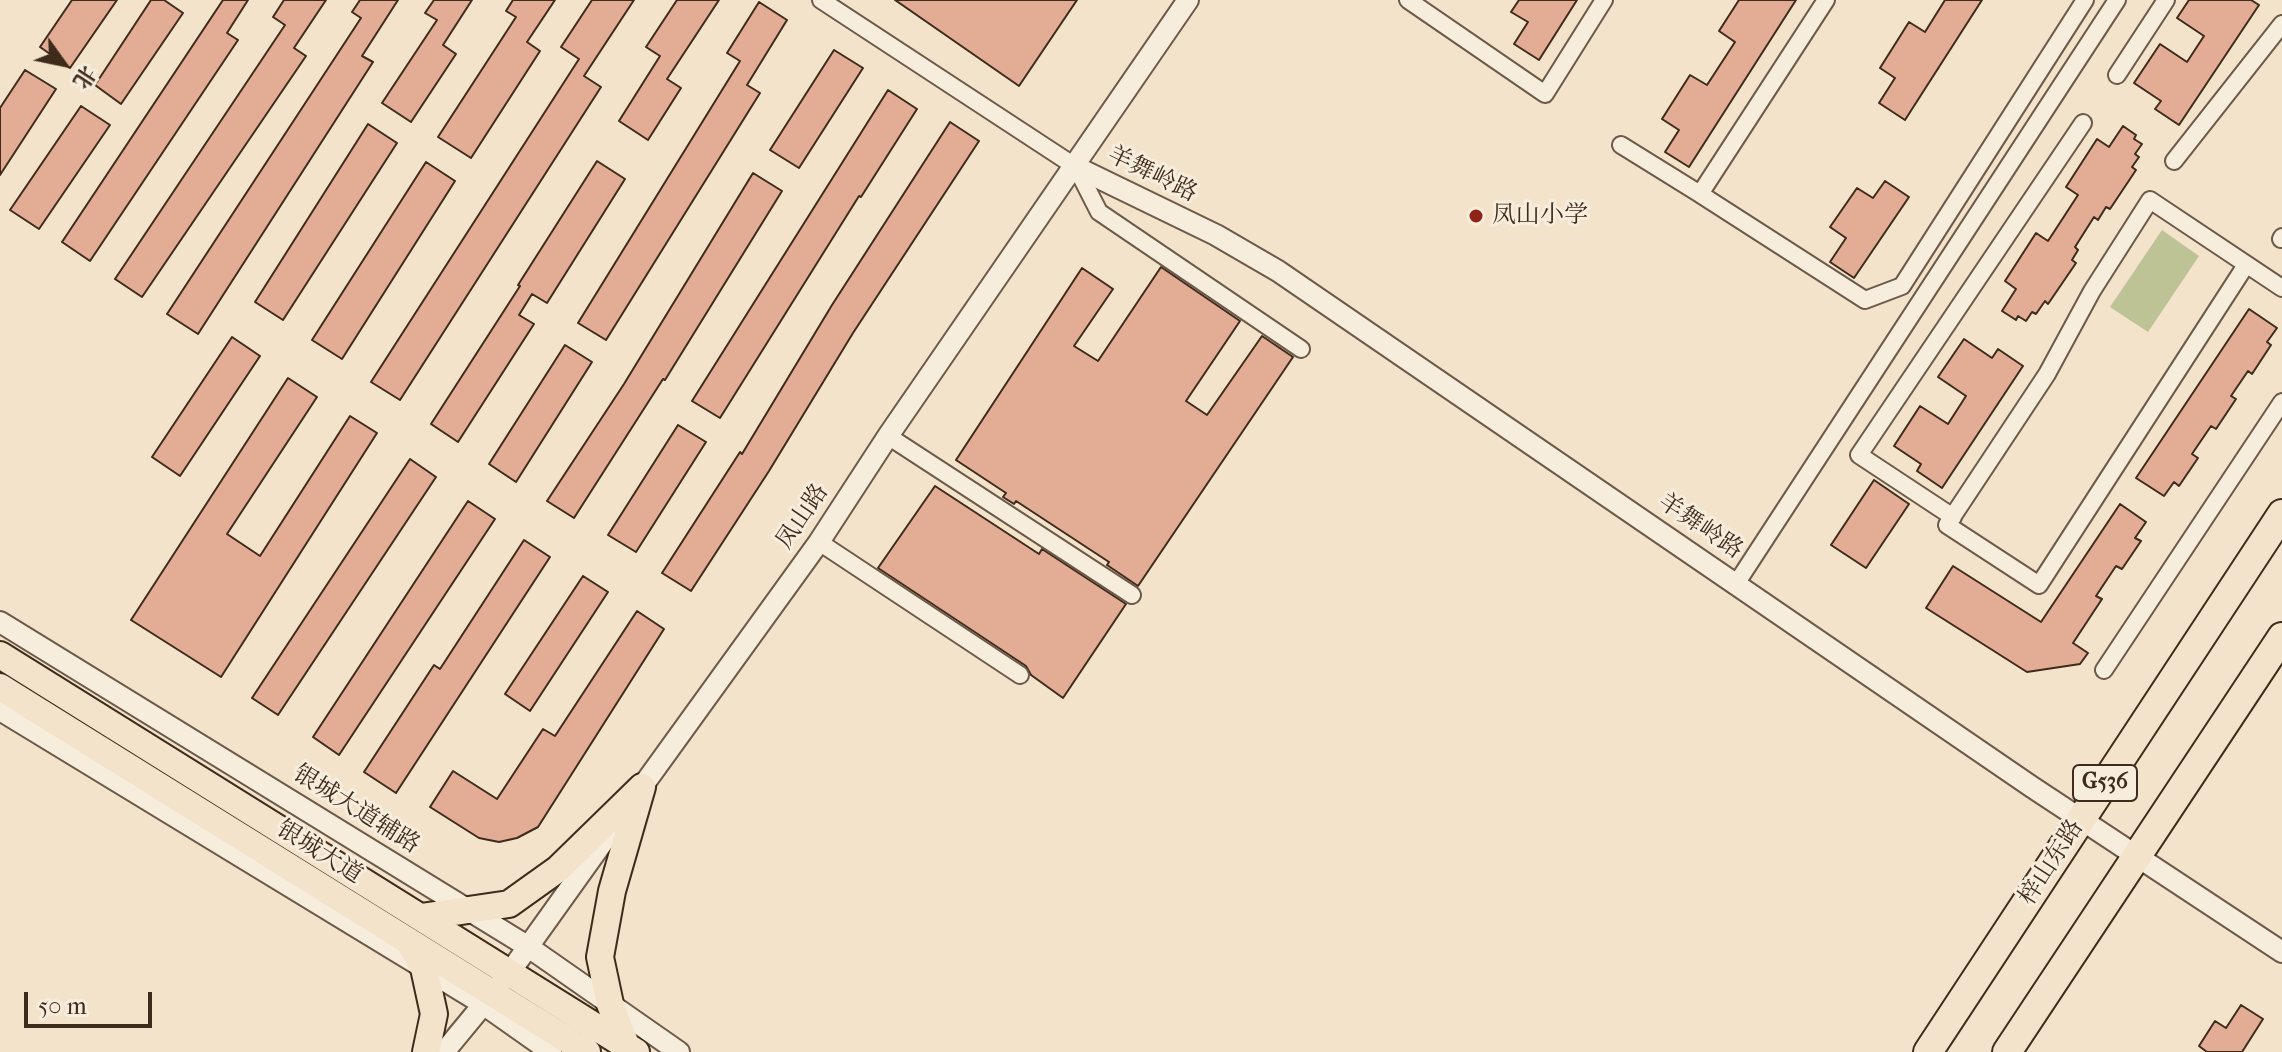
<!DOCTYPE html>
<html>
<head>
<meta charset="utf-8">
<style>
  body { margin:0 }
  #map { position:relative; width:2282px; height:1052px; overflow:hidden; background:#f2e3ca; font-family:"IM FELL French Canon","Noto Serif SC",serif }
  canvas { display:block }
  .north { position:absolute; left:24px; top:24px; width:80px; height:80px; -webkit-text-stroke:6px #f7eddd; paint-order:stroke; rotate:123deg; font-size:22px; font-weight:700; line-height:32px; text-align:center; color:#3f2b1b }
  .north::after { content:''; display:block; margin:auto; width:28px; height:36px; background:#3f2b1b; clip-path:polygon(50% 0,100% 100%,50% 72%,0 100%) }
  .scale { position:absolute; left:24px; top:992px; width:128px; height:36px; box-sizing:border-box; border:4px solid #3f2b1b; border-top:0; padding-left:10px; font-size:24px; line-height:28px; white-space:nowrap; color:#3f2b1b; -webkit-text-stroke:6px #f7eddd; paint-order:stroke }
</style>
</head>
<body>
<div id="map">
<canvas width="2282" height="1052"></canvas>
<div class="north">北</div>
<div class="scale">50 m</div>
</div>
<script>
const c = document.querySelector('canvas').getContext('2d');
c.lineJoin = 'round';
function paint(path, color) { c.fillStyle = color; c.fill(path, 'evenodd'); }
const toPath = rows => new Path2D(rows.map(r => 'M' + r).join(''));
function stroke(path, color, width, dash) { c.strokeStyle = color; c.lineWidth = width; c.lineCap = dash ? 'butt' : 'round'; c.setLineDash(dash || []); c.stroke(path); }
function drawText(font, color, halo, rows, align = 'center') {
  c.font = font + ' "IM FELL French Canon","Noto Serif SC",serif'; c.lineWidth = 6; c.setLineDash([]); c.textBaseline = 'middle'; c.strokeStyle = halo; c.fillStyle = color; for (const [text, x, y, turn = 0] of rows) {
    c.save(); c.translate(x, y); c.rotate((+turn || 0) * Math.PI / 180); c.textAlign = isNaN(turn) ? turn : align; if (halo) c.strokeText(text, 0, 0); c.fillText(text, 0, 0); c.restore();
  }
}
const green = toPath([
  [2162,230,2199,256,2148,332,2110,307]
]);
const building = toPath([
  [72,0,117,0,70,68,40,47,72,0],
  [151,0,164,0,183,13,121,104,95,85,151,0],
  [223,0,248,0,227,33,238,40,90,261,62,242,223,0],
  [284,0,326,0,294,48,306,56,142,297,115,279,285,25,273,17,284,0],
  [360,0,398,0,362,56,373,62,198,334,167,314,361,18,352,12,360,0],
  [434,0,472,0,443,45,456,54,411,122,382,103,437,20,425,13,434,0],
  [513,0,555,0,527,42,540,51,471,158,438,137,516,17,506,11,513,0],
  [592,0,634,0,584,76,601,87,400,400,371,382,579,59,561,47,592,0],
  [677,0,719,0,667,79,681,88,648,140,619,121,660,56,646,47,677,0],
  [895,0,1077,0,1019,86,895,0],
  [1519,0,1577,0,1539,60,1514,44,1528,22,1511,12,1519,0],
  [1739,0,1796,0,1689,167,1665,152,1679,130,1662,119,1690,75,1707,85,1735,42,1719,31,1739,0],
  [1945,0,1982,0,1905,120,1879,103,1895,78,1880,68,1909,22,1925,32,1945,0],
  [2189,0,2251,0,2259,5,2179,125,2155,109,2161,101,2134,83,2160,44,2187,62,2204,36,2177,18,2189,0],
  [759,2,787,20,747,85,760,93,606,340,578,323,740,61,727,53,759,2],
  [834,50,863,68,799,168,770,150,834,50],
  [25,70,56,89,0,175,0,108,25,70],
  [888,90,917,109,861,197,859,196,720,418,692,401,888,90],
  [81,106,110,125,39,229,10,210,81,106],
  [950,122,979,141,853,333,769,471,691,591,662,573,740,452,742,454,832,305,950,122],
  [368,124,397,143,283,320,255,302,368,124],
  [2123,126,2136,135,2134,139,2142,144,2135,154,2139,157,2132,167,2136,170,2110,209,2106,207,2098,220,2094,217,2075,247,2078,250,2072,260,2076,263,2048,304,2045,301,2036,314,2032,312,2026,321,2018,316,2016,320,2002,311,2016,289,2005,281,2036,233,2048,241,2078,195,2066,187,2097,139,2109,147,2123,126],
  [597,161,625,179,547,303,532,294,519,315,534,324,458,442,431,424,520,286,518,285,597,161],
  [426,162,455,181,342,359,312,340,426,162],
  [753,173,782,191,665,380,663,379,574,518,547,501,624,384,753,173],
  [1885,181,1909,197,1854,278,1830,262,1846,238,1830,227,1857,188,1873,198,1885,181],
  [1161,267,1240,321,1186,401,1207,415,1262,336,1293,357,1138,586,1107,565,1109,562,1016,501,1014,504,1003,497,1006,493,956,460,1082,268,1113,289,1074,346,1098,361,1161,267],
  [2249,309,2277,328,2267,342,2271,345,2252,374,2248,371,2231,396,2236,399,2216,429,2211,426,2192,454,2198,458,2179,486,2174,482,2164,496,2136,478,2249,309],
  [232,337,260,356,180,476,152,457,232,337],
  [1964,339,1992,358,1998,349,2023,366,1942,488,1917,471,1921,464,1894,446,1920,406,1948,424,1966,396,1938,377,1964,339],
  [565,345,592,362,516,482,489,464,565,345],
  [288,378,317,397,227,534,260,556,350,416,377,433,221,677,131,620,288,378],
  [678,425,706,442,636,552,608,535,678,425],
  [410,459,436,477,278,715,252,698,410,459],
  [1874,480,1909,504,1866,568,1831,545,1874,480],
  [935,486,1039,554,1042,549,1126,604,1063,698,1031,675,1026,666,878,568,935,486],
  [468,501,495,519,339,755,313,737,468,501],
  [2120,504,2146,522,2135,538,2141,541,2122,569,2116,566,2096,596,2102,599,2073,643,2088,653,2080,664,2027,672,1926,608,1953,566,2041,622,2120,504],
  [524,540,550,557,396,793,364,772,434,665,440,669,524,540],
  [583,576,608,592,530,711,505,694,583,576],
  [637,611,664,629,538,827,517,838,499,842,479,838,430,807,453,771,497,799,543,729,555,736,637,611],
  [2241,1005,2263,1019,2242,1052,2207,1052,2199,1046,2215,1021,2226,1028,2241,1005]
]);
const minor = toPath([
  [821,0,1076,167,1099,212,1301,349],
  [1408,0,1545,94,1604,0],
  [2117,75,2166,0],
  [1621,145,1700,194,1826,0],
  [2174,161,2282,24],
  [1700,194,1865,300,1902,286,2085,0],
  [2281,239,2282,237],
  [2246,265,2039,585,1947,525,2047,374,2092,291,2150,200,2282,288],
  [888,436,1132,595],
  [1953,517,1859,455,2083,123],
  [819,542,1020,675],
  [1736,584,2117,0],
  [2104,670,2282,402]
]);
const tertiary = toPath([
  [1076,167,1216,235,1278,271,2032,787,2282,952],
  [0,622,527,946,679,1052],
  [0,710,483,1004,551,1052],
  [634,798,819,542,888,436,1188,0],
  [444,1052,510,972,613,828]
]);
const primary = toPath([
  [0,655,636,1052],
  [0,687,587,1052],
  [421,917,509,904,558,869,642,787,612,891,600,957,610,1004,626,1045],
  [410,944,424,968,434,1014,426,1052]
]);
const trunk = toPath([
  [1928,1052,2282,514],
  [2007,1052,2282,637]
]);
const markers = [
  [1476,216,8,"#8f2418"]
];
const shields = [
  [2105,783,64]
];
const shieldNames = [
  ["G536",2105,783]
];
const streetNames = [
  ["羊舞岭路",1152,175,26],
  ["凤山路",803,517,-56],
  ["羊舞岭路",1700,527,34],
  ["银城大道辅路",356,810,32],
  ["银城大道",319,853,32],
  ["梓山东路",2052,863,-57]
];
const poiNames = [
  ["凤山小学",1492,216]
];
paint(green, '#bdc395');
paint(building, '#e3ac95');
stroke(building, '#3f2b1b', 2);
stroke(minor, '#6c5947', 20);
stroke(tertiary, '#6c5947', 24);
stroke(primary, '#3f2b1b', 30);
stroke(trunk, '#3f2b1b', 32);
stroke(minor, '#f7eddd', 16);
stroke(tertiary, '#f7eddd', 20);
stroke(primary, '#f2e3ca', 26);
stroke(trunk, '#f2e3ca', 28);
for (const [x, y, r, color] of markers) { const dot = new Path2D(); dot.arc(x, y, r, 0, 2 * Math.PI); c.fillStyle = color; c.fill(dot); stroke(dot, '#f7eddd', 3); }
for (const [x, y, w] of shields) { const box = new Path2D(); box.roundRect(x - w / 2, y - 18, w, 36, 6); c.fillStyle = '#f7eddd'; c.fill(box); stroke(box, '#3f2b1b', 2); }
drawText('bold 22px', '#3f2b1b', null, shieldNames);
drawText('24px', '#3f2b1b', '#f7eddd', streetNames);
drawText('24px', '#3f2b1b', '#f7eddd', poiNames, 'left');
</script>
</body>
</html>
